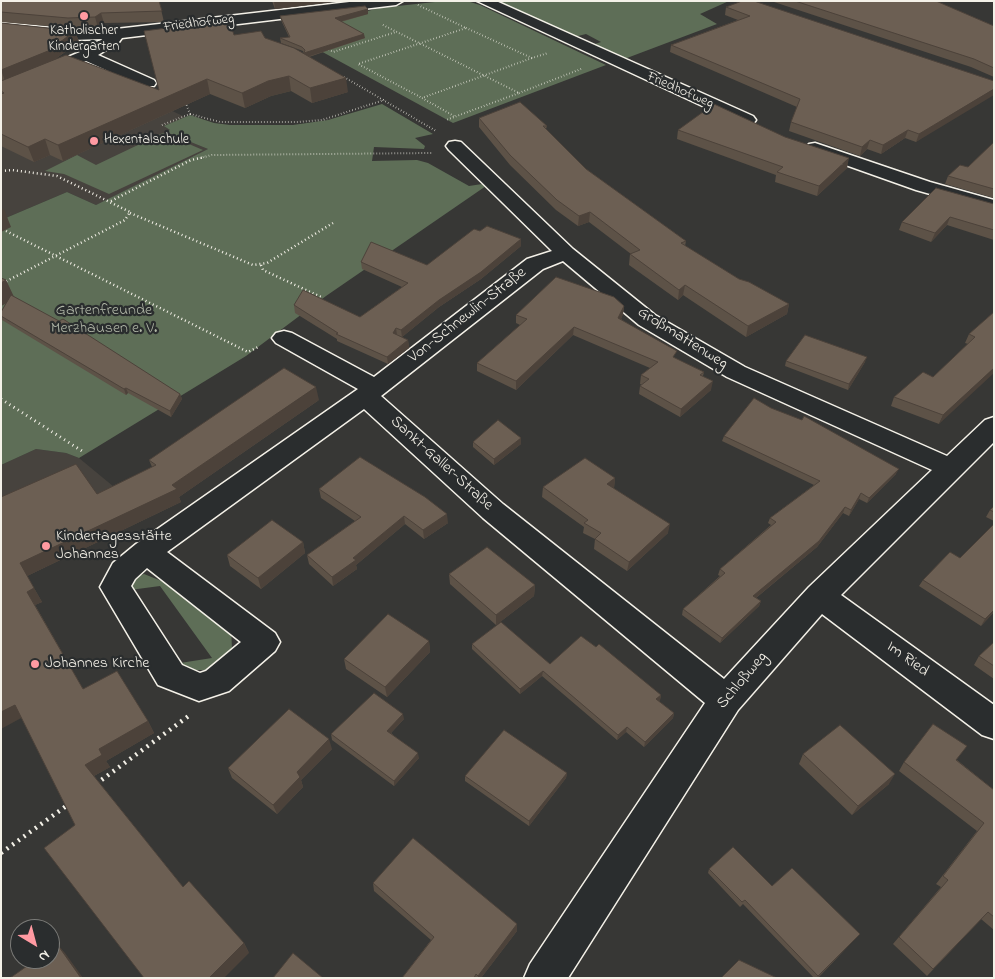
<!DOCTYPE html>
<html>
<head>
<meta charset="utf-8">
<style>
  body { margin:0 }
  #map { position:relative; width:995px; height:979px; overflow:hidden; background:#373735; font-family:"Indie Flower",sans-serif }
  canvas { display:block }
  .frame { position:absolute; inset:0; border:2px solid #f4f1e8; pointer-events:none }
  .north { position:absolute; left:10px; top:919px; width:50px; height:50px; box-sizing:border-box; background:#2a2d2e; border:1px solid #7b7b78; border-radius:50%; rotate:143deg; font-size:14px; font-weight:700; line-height:20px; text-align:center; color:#f4f1e8 }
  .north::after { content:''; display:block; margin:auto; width:18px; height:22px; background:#ff9aa2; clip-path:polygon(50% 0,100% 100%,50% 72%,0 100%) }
</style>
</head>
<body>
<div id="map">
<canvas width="995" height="979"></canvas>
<div class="frame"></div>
<div class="north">N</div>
</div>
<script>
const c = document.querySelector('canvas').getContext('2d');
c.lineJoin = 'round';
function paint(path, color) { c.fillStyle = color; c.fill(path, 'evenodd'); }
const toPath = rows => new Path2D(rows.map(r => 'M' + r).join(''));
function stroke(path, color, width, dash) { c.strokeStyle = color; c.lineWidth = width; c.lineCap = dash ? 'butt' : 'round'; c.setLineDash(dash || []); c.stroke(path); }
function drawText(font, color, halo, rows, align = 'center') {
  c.font = font + ' "Indie Flower",sans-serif'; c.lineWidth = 4.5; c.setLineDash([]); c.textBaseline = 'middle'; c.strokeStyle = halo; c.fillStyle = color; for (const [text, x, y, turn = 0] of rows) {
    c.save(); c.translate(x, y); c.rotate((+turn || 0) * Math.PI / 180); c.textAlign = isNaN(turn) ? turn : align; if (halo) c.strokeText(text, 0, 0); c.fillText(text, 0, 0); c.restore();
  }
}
const built = toPath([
  [130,91,185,117,165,126,170,130,167,132,208,149,96,205,67,192,1,220,1,96],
  [36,449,66,453,79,458,125,496,131,524,27,576,1,622,1,465]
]);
const green = toPath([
  [444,1,467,1,480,5,606,65,453,123,317,49,338,19,379,8],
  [492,1,729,1,700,14,717,24,619,61,589,46,601,42,586,34,574,37],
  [382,104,433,134,415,138,425,146,424,149,374,147,372,161,417,160,428,163,469,186,482,184,486,186,326,296,246,356,79,458,66,453,36,449,1,465,1,220,67,192,96,205,208,149,166,132,170,130,164,126,190,115,214,123,230,125,293,125,328,120],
  [163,133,203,150,109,194,64,174,45,171,77,155,96,165],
  [144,574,169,584,231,626,232,649,224,662,211,670,190,670,180,663,212,658,160,586,130,590,136,577]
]);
const pathFar3 = toPath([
  [418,5,466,28,358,64,422,98],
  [383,25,519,93,446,120],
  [466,28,532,58,548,53],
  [326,48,333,52,396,32],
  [344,77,436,131],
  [519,93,581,69],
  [190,114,220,122,298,122,322,120,384,100],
  [454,116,422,98,532,58],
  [162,125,190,114,185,101],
  [200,158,212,155,432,153]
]);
const pathFar2 = toPath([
  [1,171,12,170,57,176,130,212,125,220,1,284],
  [111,201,191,160,205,157],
  [130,213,253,265,267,263,333,223],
  [6,231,248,352,258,347],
  [261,265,263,270,321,297]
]);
const pathFar1 = toPath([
  [1,399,82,451]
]);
const path = toPath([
  [96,784,190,715],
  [1,853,69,804]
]);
const minor = toPath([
  [358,1,403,1,396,5,122,38,119,42,98,55,154,80,156,83,154,86,142,86,86,61,1,96,1,85,80,52,103,39,71,40,1,31,1,23,71,30,116,29,358,1],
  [477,1,496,1,753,116,756,120,753,124,741,124,477,1],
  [455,141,461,142,573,249,655,315,745,367,947,456,985,420,994,417,994,442,841,595,994,705,994,739,982,735,822,614,738,710,568,978,524,978,530,964,705,703,483,518,364,409,167,552,275,633,280,642,275,651,229,691,199,701,158,685,100,587,113,563,136,544,358,389,276,343,272,338,276,333,284,331,292,333,374,377,527,259,552,251,449,150,446,146,449,142,455,141],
  [563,261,639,325,727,377,932,470,809,587,724,679,503,504,381,396,543,269,563,261],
  [147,568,241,642,206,671,200,673,182,665,131,586,135,579,147,568],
  [815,143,930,182,994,200,994,212,916,190,809,152,806,148,809,144,815,143]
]);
const wall = toPath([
  [1,1,159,1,164,22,104,23,98,28,71,28,1,22],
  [272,1,340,1,275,9],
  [771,1,936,1,994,26,994,77,971,67],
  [726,7,994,81,916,142,905,138,881,154,867,149,860,156,789,131,791,122,797,107,670,52,671,45,738,20,725,15],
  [368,9,368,14,341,22,365,38,309,57,348,92,312,103,291,91,271,96,245,108,210,94,63,161,50,155,34,162,1,146,1,23,75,31,79,42,54,60,159,90,234,35,265,38,304,54,303,51,281,43,280,38,289,37,281,20,280,16],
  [479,118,547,126,546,129,586,169,686,241,685,246,739,279,789,304,787,314,746,337,683,295,678,300,629,265,630,254,631,254,589,222,578,226,556,210,510,165,479,127],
  [678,130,847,168,817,196,775,182,776,175,677,139],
  [994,142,994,198,945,184,948,176,968,167],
  [994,204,994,240,947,225,931,242,899,230,902,222],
  [521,246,481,279,439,307,402,337,397,335,408,340,409,348,388,364,337,341,337,339,295,313,294,305,360,317,402,287,362,269,361,262,427,265],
  [1,278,6,280,13,296,180,394,182,399,171,417,128,393,126,395,2,320,1,318,1,312,6,303,1,306],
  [624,306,623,314,621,319,675,358,704,372,703,376,711,390,680,417,639,394,640,386,642,385,640,384,641,375,650,368,573,335,516,390,477,371,477,363,520,325,516,323,516,315],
  [994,312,939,424,891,406,894,397,933,377,968,344,965,343,969,334],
  [786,361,865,362,848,390,785,366],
  [319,400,179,497,181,502,27,576,42,602,35,605,83,689,148,721,154,733,106,761,110,767,94,776,183,887,244,943,249,953,75,825,1,497,97,494,152,467,149,460],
  [771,408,896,474,867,503,859,499,849,516,843,513,817,547,756,598,761,601,759,606,720,643,682,615,683,609,720,576,718,575,720,569,771,525,768,523,770,518,814,485,722,441,724,436],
  [521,438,521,444,494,465,473,447,473,442],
  [615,478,614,488,613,488,668,533,627,571,594,549,595,539,583,533,584,527,542,497,543,487],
  [319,489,448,523,424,539,405,524,356,565,357,569,333,586,309,564,307,555,355,521,321,498],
  [994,506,994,521,986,517,990,510],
  [303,542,305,553,261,589,230,566,227,555],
  [960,558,994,612,981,626,919,586,923,580],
  [449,574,535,585,534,596,496,625,450,584],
  [429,641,430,652,387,697,346,669,344,659],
  [994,642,994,679,974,665,979,656],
  [472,644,661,695,660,700,659,701,674,713,673,718,644,747,626,732,617,740,542,676,520,694,472,649],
  [404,719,391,733,419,758,394,786,332,740,331,734],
  [332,749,301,780,303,787,277,814,232,778,228,768],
  [803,754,889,784,852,815,799,764],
  [957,760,994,790,994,930,981,919,927,976,893,944,941,887,936,884,977,831,899,771,904,762],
  [567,773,566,778,529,826,465,781,465,776],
  [709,869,772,886,856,938,818,978,814,978,743,904,740,907,708,873],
  [373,883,517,924,517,931,481,978,402,978,431,940,374,891]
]);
const shadedWall = toPath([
  [274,1,340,1,275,9],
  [368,9,368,14,335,23,335,18],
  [101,13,104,23,98,28,95,17],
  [75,31,79,42,51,62,5,81,1,70],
  [364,34,365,38,304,58,304,53],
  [289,76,291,91,271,96,245,108,242,93,268,81],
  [346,78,348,92,312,103,310,88],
  [207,79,210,94,63,161,58,145],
  [994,89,994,95,916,142,919,134],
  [908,130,905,138,881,154,883,145],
  [45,139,50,155,34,162,28,147],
  [870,140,867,149,860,156,862,147],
  [849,158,847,168,817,196,819,186],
  [4,209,11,227,1,232,1,210],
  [590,212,589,222,578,226,579,216],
  [950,217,947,225,931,242,935,233],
  [521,239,521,246,481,279,439,307,402,337,401,330,439,300],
  [6,280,15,299,1,306,1,283],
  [685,285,683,295,678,300,679,290],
  [789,304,787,314,746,337,748,326],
  [624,306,623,314,618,327,618,318],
  [574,327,573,335,516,390,516,381],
  [396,328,397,335,394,340,393,333],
  [408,340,409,348,388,364,387,357],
  [867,357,865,362,848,390,849,384],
  [994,368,994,373,939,424,943,415],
  [713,381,711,390,680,417,681,409],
  [316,387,319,400,179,497,181,502,27,576,20,563,172,485],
  [126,388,128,393,126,395,124,389],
  [180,394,182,399,171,417,170,411],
  [521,438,521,444,494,465,494,459],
  [899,469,896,474,867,503,869,498],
  [615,478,614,488,606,494,607,484],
  [861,493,859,499,849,516,851,510],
  [845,507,843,513,817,547,752,601,753,596],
  [447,514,448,523,424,539,423,530],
  [404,516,405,524,356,565,357,569,333,586,332,577,353,558],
  [670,524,668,533,627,571,629,562],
  [303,542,305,553,261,589,258,578],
  [535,585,534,596,496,625,496,615],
  [34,588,42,602,35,605,27,592],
  [761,601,759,606,720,643,722,638],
  [994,610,994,612,981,626,985,619],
  [429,641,430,652,387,697,385,687],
  [543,671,542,676,520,694,520,689],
  [661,695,660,700,655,704,656,699],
  [15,705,23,717,1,729,1,712],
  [674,713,673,718,644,747,645,742],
  [403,714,404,719,388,736,387,731],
  [148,721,154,733,106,761,110,767,92,777,85,765,99,749],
  [627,727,626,732,617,740,618,735],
  [329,739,332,749,301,780,303,787,277,814,273,805,297,772],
  [418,753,419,758,394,786,394,781],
  [567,773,566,778,529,826,529,821],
  [895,774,889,784,852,815,858,806],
  [517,924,517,931,481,978,478,978,478,976],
  [860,934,856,938,817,978,818,976],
  [244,943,249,953,224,978,209,978],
  [57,944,65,953,83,978,81,978]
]);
const building = toPath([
  [1,1,159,1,162,11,101,13,95,17,68,18,1,12,1,1],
  [742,1,754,1,994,81,994,89,919,134,908,130,883,145,870,140,862,147,791,122,800,99,671,45,750,16,726,7,742,1],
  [795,1,936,1,994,26,994,68,974,59,795,1],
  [365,6,368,9,335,18,364,34,304,53,305,50,302,47,280,38,290,37,280,16,365,6],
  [229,20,234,35,261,31,265,38,294,48,346,78,310,88,289,76,268,81,242,93,207,79,58,145,45,139,28,147,1,134,1,94,4,93,1,91,1,81,66,55,159,90,144,31,229,20],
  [1,23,75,31,48,51,1,70,1,23],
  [520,102,547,126,543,126,586,169,686,241,681,243,739,279,749,282,789,304,748,326,685,285,679,290,630,254,640,250,590,212,579,216,557,200,510,155,479,118,520,102],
  [714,104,785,137,849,158,819,186,777,172,783,167,678,130,714,104],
  [994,142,994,189,948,176,960,165,968,167,994,142],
  [936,188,994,204,994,230,950,217,935,233,902,222,936,188],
  [487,226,521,239,481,272,439,300,401,330,396,328,393,333,408,340,387,357,336,334,338,333,294,305,303,290,360,317,408,283,361,262,371,242,427,265,474,229,480,231,487,226],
  [556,277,614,297,624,306,618,318,677,351,673,357,704,372,700,375,713,381,681,409,640,386,649,379,641,375,658,362,574,327,516,381,477,363,527,319,516,315,556,277],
  [1,278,6,280,1,283,1,278],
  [11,295,59,321,63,319,180,394,170,411,126,388,124,389,1,316,1,312,11,295],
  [994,312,994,368,943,415,894,397,923,372,933,377,975,337,969,334,994,312],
  [805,335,867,357,849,384,786,361,805,335],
  [284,368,316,387,172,485,177,489,20,563,34,588,27,592,83,689,117,671,148,721,99,749,102,755,85,765,183,887,189,881,244,943,209,978,144,978,44,848,75,825,15,705,1,712,1,497,76,464,97,494,156,465,149,460,284,368],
  [754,398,771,408,802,420,804,416,899,469,869,498,861,493,851,510,845,507,819,541,753,596,761,601,722,638,683,609,725,573,720,569,776,522,770,518,820,481,724,436,754,398],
  [498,420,521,438,494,459,473,442,498,420],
  [360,457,425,497,447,514,423,530,404,516,353,558,356,560,332,577,307,555,361,517,319,489,360,457],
  [585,458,615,478,607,484,670,524,629,562,595,539,601,533,584,523,588,520,543,487,585,458],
  [994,506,994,512,990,510,994,506],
  [272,520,303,542,258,578,227,555,272,520],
  [994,524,994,610,985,619,923,580,950,552,960,558,994,524],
  [487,547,535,585,496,615,449,574,487,547],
  [388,614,429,641,385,687,344,659,388,614],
  [501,622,550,664,581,636,596,647,599,644,661,695,656,699,674,713,645,742,627,727,618,735,543,671,520,689,472,644,501,622],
  [994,642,994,666,979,656,994,642],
  [374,693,403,714,387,731,418,753,394,781,331,734,374,693],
  [289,709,329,739,297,772,300,777,273,805,228,768,289,709],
  [933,724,967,746,956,760,994,790,994,917,988,912,933,969,899,937,948,880,943,876,984,823,904,762,933,724],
  [840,725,895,774,858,806,803,754,840,725],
  [504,730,567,773,529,821,465,776,504,730],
  [413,838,517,924,478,976,476,974,474,978,402,978,434,937,373,883,413,838],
  [733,847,772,886,792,868,860,934,818,976,745,900,742,902,709,869,733,847],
  [57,944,81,978,10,978,37,959,50,959,50,950,57,944],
  [293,953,323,978,273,978,293,953],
  [739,960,777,978,723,978,722,977,739,960]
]);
const markers = [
  [84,16,5,"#ff9aa2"],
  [94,141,5,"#ff9aa2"],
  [46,546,5,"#ff9aa2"],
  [35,664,5,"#ff9aa2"]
];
const farStreetnames = [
  ["Friedhofweg",199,24,-7],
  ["Friedhofweg",680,91,24]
];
const farPoinames = [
  ["Katholischer",84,32],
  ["Kindergarten",84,48],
  ["Hexentalschule",104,141,"left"]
];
const parkNames = [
  ["Gartenfreunde",104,311],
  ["Merzhausen e. V.",104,329]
];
const streetNames = [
  ["Von-Schnewlin-Straße",468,316,-38],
  ["Großmattenweg",682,339,32],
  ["Sankt-Galler-Straße",441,464,42],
  ["Im Ried",907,660,36],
  ["Schloßweg",743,681,-50]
];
const poiNames = [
  ["Kindertagesstätte",56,537],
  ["Johannes",56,555],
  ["Johannes Kirche",45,664]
];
paint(built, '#47433e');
paint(green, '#5e6e57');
stroke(minor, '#f4f1e8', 3);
stroke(pathFar3, '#f4f1e8', 2, [0.5, 2.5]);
stroke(pathFar2, '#f4f1e8', 2.5, [1, 3]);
stroke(pathFar1, '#f4f1e8', 3, [1, 4]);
stroke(path, '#f4f1e8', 4.5, [2, 5]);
paint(minor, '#2a2d2e');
paint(wall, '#5d5247');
paint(shadedWall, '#4c423a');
paint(building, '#6c5f53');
stroke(building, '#4c423a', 1);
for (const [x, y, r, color] of markers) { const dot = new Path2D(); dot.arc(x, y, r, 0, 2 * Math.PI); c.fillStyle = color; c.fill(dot); stroke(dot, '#2a2d2e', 2); }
drawText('14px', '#f4f1e8', '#2a2d2e', farStreetnames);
drawText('14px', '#f4f1e8', '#2a2d2e', farPoinames);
drawText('16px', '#b0b6a7', '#2a2d2e', parkNames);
drawText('16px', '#f4f1e8', '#2a2d2e', streetNames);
drawText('16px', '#f4f1e8', '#2a2d2e', poiNames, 'left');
</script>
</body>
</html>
